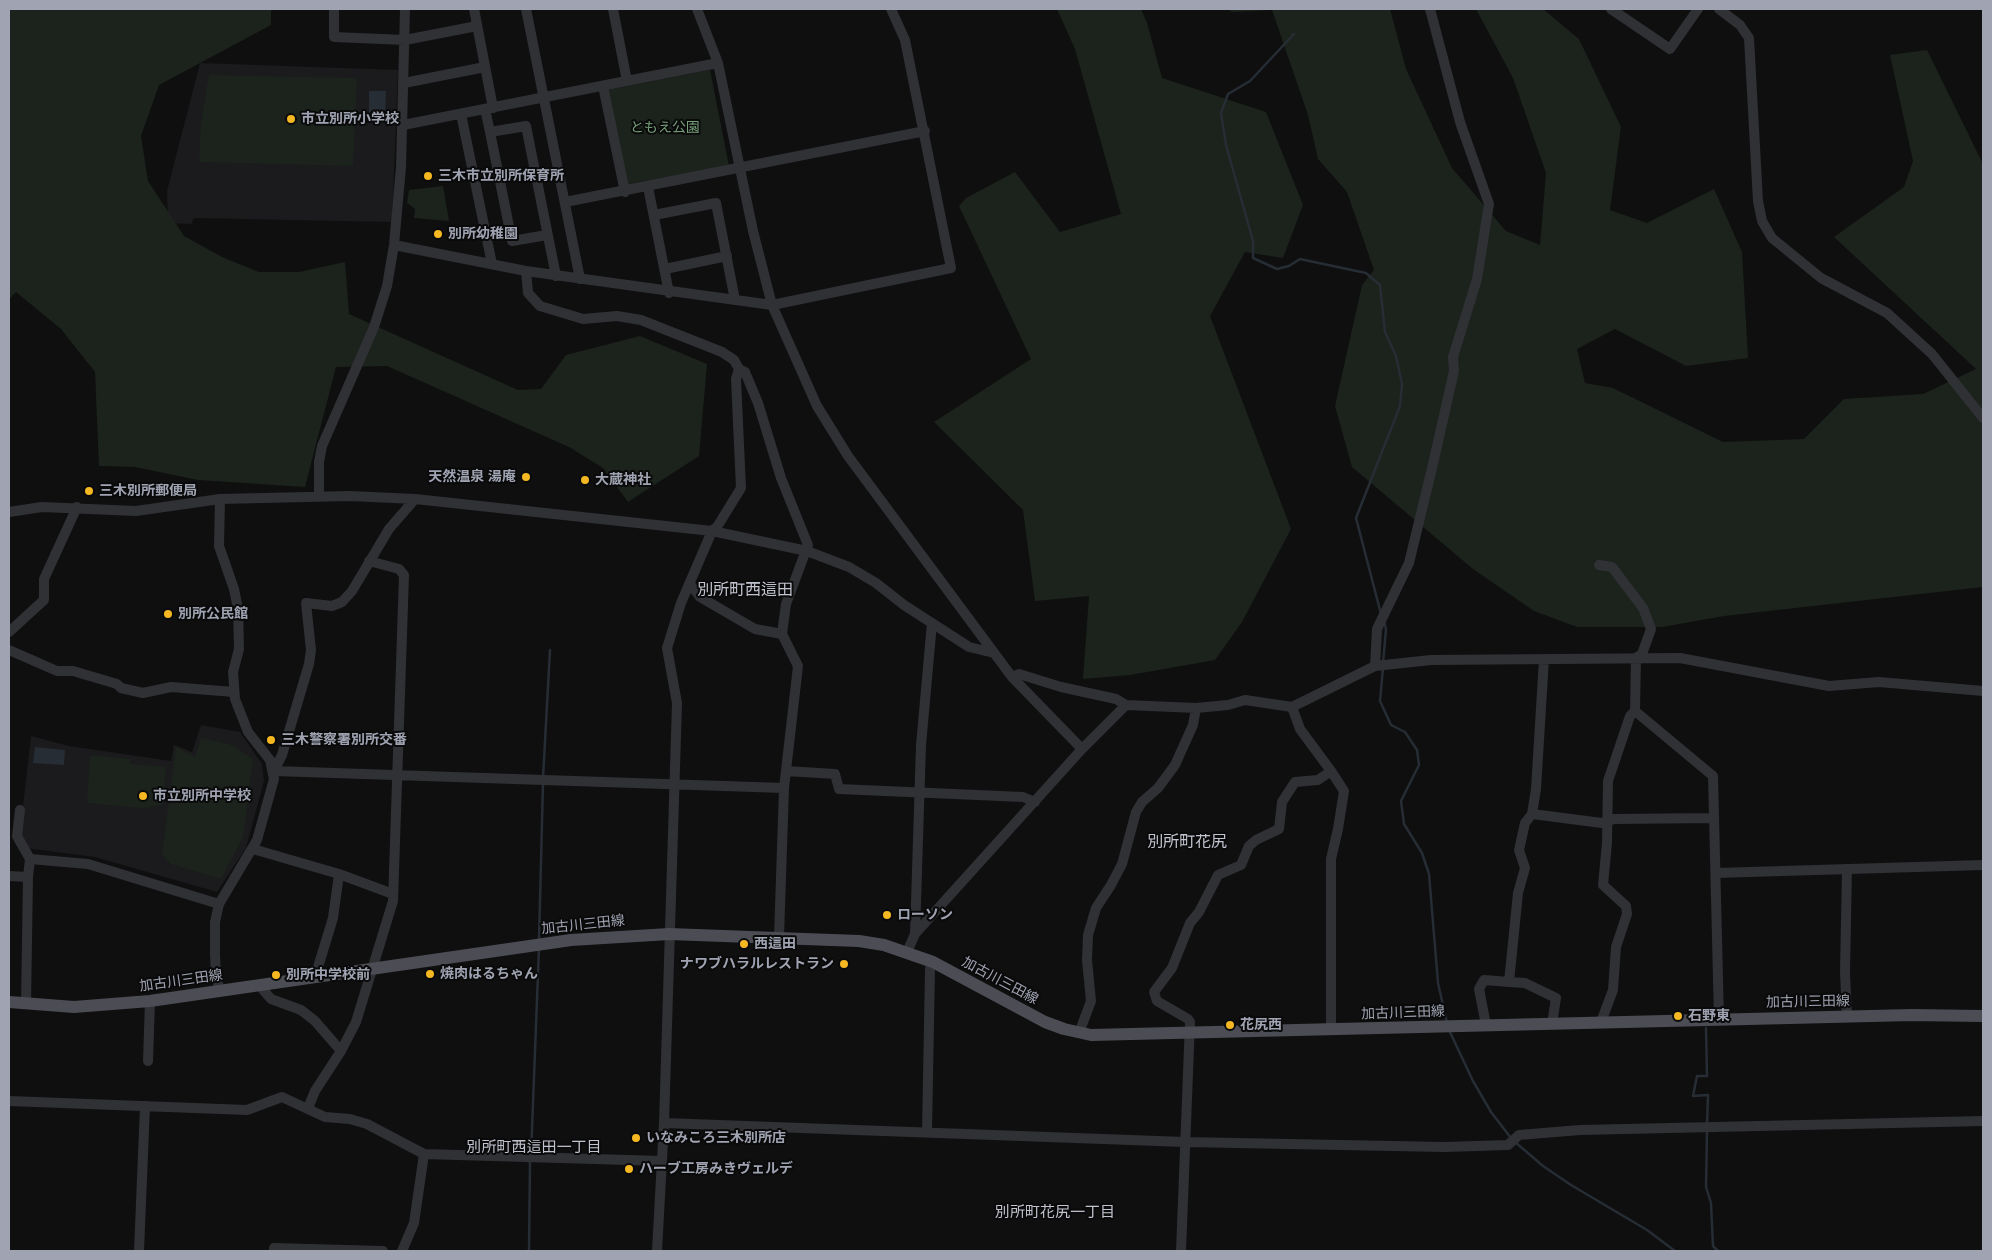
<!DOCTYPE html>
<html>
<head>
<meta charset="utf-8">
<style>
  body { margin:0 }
  #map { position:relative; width:1992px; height:1260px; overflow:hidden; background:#0f0f10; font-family:"Noto Sans",sans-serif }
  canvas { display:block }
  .frame { position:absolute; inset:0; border:10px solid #a0a4b2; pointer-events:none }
</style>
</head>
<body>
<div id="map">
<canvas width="1992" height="1260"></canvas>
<div class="frame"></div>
</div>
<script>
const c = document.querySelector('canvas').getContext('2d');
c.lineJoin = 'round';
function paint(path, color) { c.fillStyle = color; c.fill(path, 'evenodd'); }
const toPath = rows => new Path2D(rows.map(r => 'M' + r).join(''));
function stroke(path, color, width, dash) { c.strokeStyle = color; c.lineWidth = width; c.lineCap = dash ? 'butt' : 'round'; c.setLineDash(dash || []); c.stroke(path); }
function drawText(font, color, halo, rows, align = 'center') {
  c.font = font + ' "Noto Sans","Noto Sans JP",sans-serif'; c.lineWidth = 4; c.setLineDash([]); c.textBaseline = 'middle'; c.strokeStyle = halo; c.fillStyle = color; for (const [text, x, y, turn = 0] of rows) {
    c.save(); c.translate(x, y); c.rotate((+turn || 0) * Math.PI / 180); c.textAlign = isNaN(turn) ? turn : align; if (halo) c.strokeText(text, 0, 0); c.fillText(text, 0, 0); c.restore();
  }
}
const built = toPath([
  [200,63,398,70,392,222,194,218,191,224,168,223,167,191],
  [201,725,240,732,262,764,264,781,246,848,217,892,95,857,26,848,20,833,31,736,69,746,171,761,174,745,192,752]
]);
const green = toPath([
  [9,9,271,9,271,25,159,85,141,136,148,181,184,236,222,257,259,272,299,272,345,262,349,314,518,390,541,389,566,355,640,336,707,364,699,456,628,502,603,468,569,447,387,366,336,367,305,487,198,480,135,467,99,466,95,372,61,329,16,292,9,299],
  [1057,9,1141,9,1147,23,1162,78,1266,112,1303,205,1283,258,1245,252,1210,316,1291,529,1242,622,1215,660,1130,675,1083,679,1089,596,1035,601,1023,510,934,422,1031,359,959,206,966,198,1015,172,1060,232,1121,214,1075,49],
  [1227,9,1390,9,1406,69,1452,168,1506,231,1540,245,1546,173,1513,78,1476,9,1543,9,1579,39,1621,127,1610,210,1647,223,1714,189,1742,252,1748,358,1686,366,1615,329,1577,349,1585,383,1613,388,1723,442,1804,439,1844,399,1923,394,1976,369,1834,237,1904,187,1913,161,1890,55,1927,50,1983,164,1983,587,1724,616,1662,627,1577,627,1534,611,1473,569,1352,467,1335,406,1362,285,1374,270,1347,192,1318,159,1308,115,1272,10,1232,12],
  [710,70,729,166,628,184,607,90],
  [209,75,357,78,353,166,199,162,201,123],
  [443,186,449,221,414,218,415,209,407,203,409,190],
  [201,738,232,745,253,759,243,837,221,879,171,864,162,854,176,747,195,757],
  [90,755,130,759,130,764,166,767,163,805,142,808,87,803]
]);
const water = toPath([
  [369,91,386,91,385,122,369,122],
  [35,747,65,750,64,765,33,763]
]);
const stream = toPath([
  [1294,34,1250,81,1228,94,1221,113,1226,145,1253,241,1253,258,1277,269,1289,266,1300,259,1366,273,1380,285,1385,332,1396,356,1402,384,1400,406,1356,518,1381,614],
  [1383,663,1386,629,1384,621],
  [1383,668,1380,701,1391,725,1405,732,1417,750,1419,765,1401,801,1404,824,1422,853,1429,874,1438,983,1447,1023],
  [543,778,550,650],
  [539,940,543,783],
  [1706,1028,1707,1076,1697,1076,1693,1096,1708,1095,1707,1125],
  [1449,1030,1473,1081,1491,1112,1511,1138],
  [1707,1131,1706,1187,1711,1203,1713,1246,1718,1251],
  [1515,1142,1543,1166,1571,1185,1647,1230,1675,1251],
  [531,1155,539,948],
  [529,1251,530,1161]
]);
const minor = toPath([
  [334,9,334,37,405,40,477,26],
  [474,9,493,108],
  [526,9,580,279],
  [613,9,627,81],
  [697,9,718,63,753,231,772,305,817,406,848,456,1012,677,1082,749],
  [1611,9,1670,49,1698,9],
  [1719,9,1740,25,1749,38,1758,201,1762,221,1772,238,1821,278,1887,313,1932,354,1983,418],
  [404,83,485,67],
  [603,86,625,192],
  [485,109,490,132,526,126,556,276],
  [461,114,492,264],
  [403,125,718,63],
  [490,132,512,241,547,235],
  [648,187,669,293],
  [565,202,925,131],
  [654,215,716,203,735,300],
  [394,245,526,271,772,305,951,268,905,40,891,9],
  [665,269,727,256],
  [526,271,528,293,540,306,583,319,617,316,641,320,722,352,734,360,739,369,736,379,741,488,717,527,712,531,681,603,667,648,677,703,664,1123,657,1251],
  [739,369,745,372,758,403,781,478,808,545,786,604,782,634,798,666,784,788,779,937],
  [319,497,319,462,322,446,374,327,387,286,394,245,401,167,405,9],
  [220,499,219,546,234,589,238,609,239,649,233,672,235,699,248,732,270,760,274,779,257,840,219,904,215,922,215,954,216,977,220,990],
  [9,512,42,507,136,511,220,499,350,496,415,499,712,531,807,551,849,567,876,583,904,605,969,647,994,653],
  [1599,565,1612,567,1643,608,1651,629,1642,654,1636,658],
  [690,584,700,597,755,629,782,634],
  [9,632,44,600,44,579,77,507],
  [9,650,57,671,73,671,117,684,121,688,143,693,171,687,234,692],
  [1636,658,1635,711,1713,776,1719,1019],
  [1375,666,1377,629,1409,563,1433,464,1454,371,1453,357,1477,279,1489,204,1460,122,1430,9],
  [1012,677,1019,674,1061,687,1116,699,1126,705,1196,708,1228,705,1245,700,1292,707,1375,666,1431,660,1680,658,1829,686,1879,682,1983,691],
  [274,771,784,788],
  [274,771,282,755,309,664,311,650,306,603,332,606,342,602,352,591,389,529,415,499],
  [786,771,835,774,839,789,1023,797,1035,802],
  [20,810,17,836,30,859],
  [1532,814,1602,823,1614,819,1714,818],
  [253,849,339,874,393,894],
  [1847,869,1845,972,1847,1017],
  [1716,873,1983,865],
  [9,876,28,877,30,859,88,864,219,904],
  [915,934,921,745,932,623],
  [907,952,915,934,941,905,1082,749,1126,705],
  [315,977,333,918,339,874],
  [1509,982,1525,983,1556,998,1552,1024],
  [259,985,271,999,301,1010,315,1021,341,1051],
  [26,1004,28,877],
  [1601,1022,1613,990,1616,947,1627,914,1626,906,1603,885,1607,843,1608,781,1630,716,1635,711],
  [1486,1025,1479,989,1484,980,1509,982,1518,893,1525,868,1519,850,1525,823,1532,814,1536,789,1544,659],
  [1331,1030,1331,859,1338,829,1344,791,1331,771],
  [1079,1033,1091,1001,1087,960,1088,935,1096,908,1111,885,1122,864,1136,812,1142,802,1158,788,1175,765,1193,725,1196,708],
  [148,1061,150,1001],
  [9,1101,247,1110,282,1097,325,1117,350,1119,367,1124,424,1154,662,1161],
  [308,1108,315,1091,341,1051,356,1022,393,901,404,575,399,569,369,561],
  [664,1123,1185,1142,1445,1147,1508,1145,1519,1135,1580,1130,1983,1121],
  [927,1132,930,969,933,962],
  [139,1251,145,1106],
  [274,1251,274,1248,383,1251],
  [402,1251,414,1223,424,1154],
  [1181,1251,1190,1022,1188,1019,1157,1001,1154,992,1172,968,1190,923,1199,912,1218,875,1241,865,1249,846,1256,840,1279,829,1282,802,1295,782,1318,780,1331,771,1300,729,1292,707]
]);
const major = toPath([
  [9,1002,74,1007,150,1001,571,940,669,934,859,941,884,945,933,962,1045,1022,1064,1029,1091,1035,1912,1015,1983,1016]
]);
const markers = [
  [291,119,5,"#f6b822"],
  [428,176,5,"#f6b822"],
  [438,234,5,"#f6b822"],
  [526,477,5,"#f6b822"],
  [585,480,5,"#f6b822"],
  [89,491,5,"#f6b822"],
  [168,614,5,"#f6b822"],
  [271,740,5,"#f6b822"],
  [143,796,5,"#f6b822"],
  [887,915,5,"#f6b822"],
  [744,944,5,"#f6b822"],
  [844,964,5,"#f6b822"],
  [430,974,5,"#f6b822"],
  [276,975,5,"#f6b822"],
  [1678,1016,5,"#f6b822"],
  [1230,1025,5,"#f6b822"],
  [636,1138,5,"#f6b822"],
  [629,1169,5,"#f6b822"]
];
const poiNames = [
  ["市立別所小学校",301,119],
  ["三木市立別所保育所",438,176],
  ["別所幼稚園",448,234],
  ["天然温泉 湯庵",516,477,"right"],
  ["大蔵神社",595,480],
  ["三木別所郵便局",99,491],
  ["別所公民館",178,614],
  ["三木警察署別所交番",281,740],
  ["市立別所中学校",153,796],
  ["ローソン",897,915],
  ["西這田",754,944],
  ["ナワブハラルレストラン",834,964,"right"],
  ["焼肉はるちゃん",440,974],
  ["別所中学校前",286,975],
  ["石野東",1688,1016],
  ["花尻西",1240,1025],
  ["いなみころ三木別所店",646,1138],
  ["ハーブ工房みきヴェルデ",639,1169]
];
const parkNames = [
  ["ともえ公園",665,128]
];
const streetNames = [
  ["加古川三田線",583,925,-6],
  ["加古川三田線",181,981,-8],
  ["加古川三田線",1000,981,28],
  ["加古川三田線",1808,1002,-1],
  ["加古川三田線",1403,1013,-2]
];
const neighbourhoodNames = [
  ["別所町西這田一丁目",534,1148],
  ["別所町花尻一丁目",1055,1213]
];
const quarterNames = [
  ["別所町西這田",745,590],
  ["別所町花尻",1187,842]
];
paint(built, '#1b1b1d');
paint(green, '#1b231c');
paint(water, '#262d34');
stroke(stream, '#262d34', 2.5);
stroke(minor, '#303135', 10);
stroke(major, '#4c4d54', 12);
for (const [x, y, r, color] of markers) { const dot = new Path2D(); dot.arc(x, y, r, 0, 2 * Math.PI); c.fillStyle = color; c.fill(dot); stroke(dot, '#0a0a0b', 2); }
drawText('bold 14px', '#a0a4b2', '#0a0a0b', poiNames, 'left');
drawText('14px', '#769e7a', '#0a0a0b', parkNames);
drawText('14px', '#a0a4b2', '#0a0a0b', streetNames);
drawText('15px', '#c1c3ce', '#0a0a0b', neighbourhoodNames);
drawText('16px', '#c1c3ce', '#0a0a0b', quarterNames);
</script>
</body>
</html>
